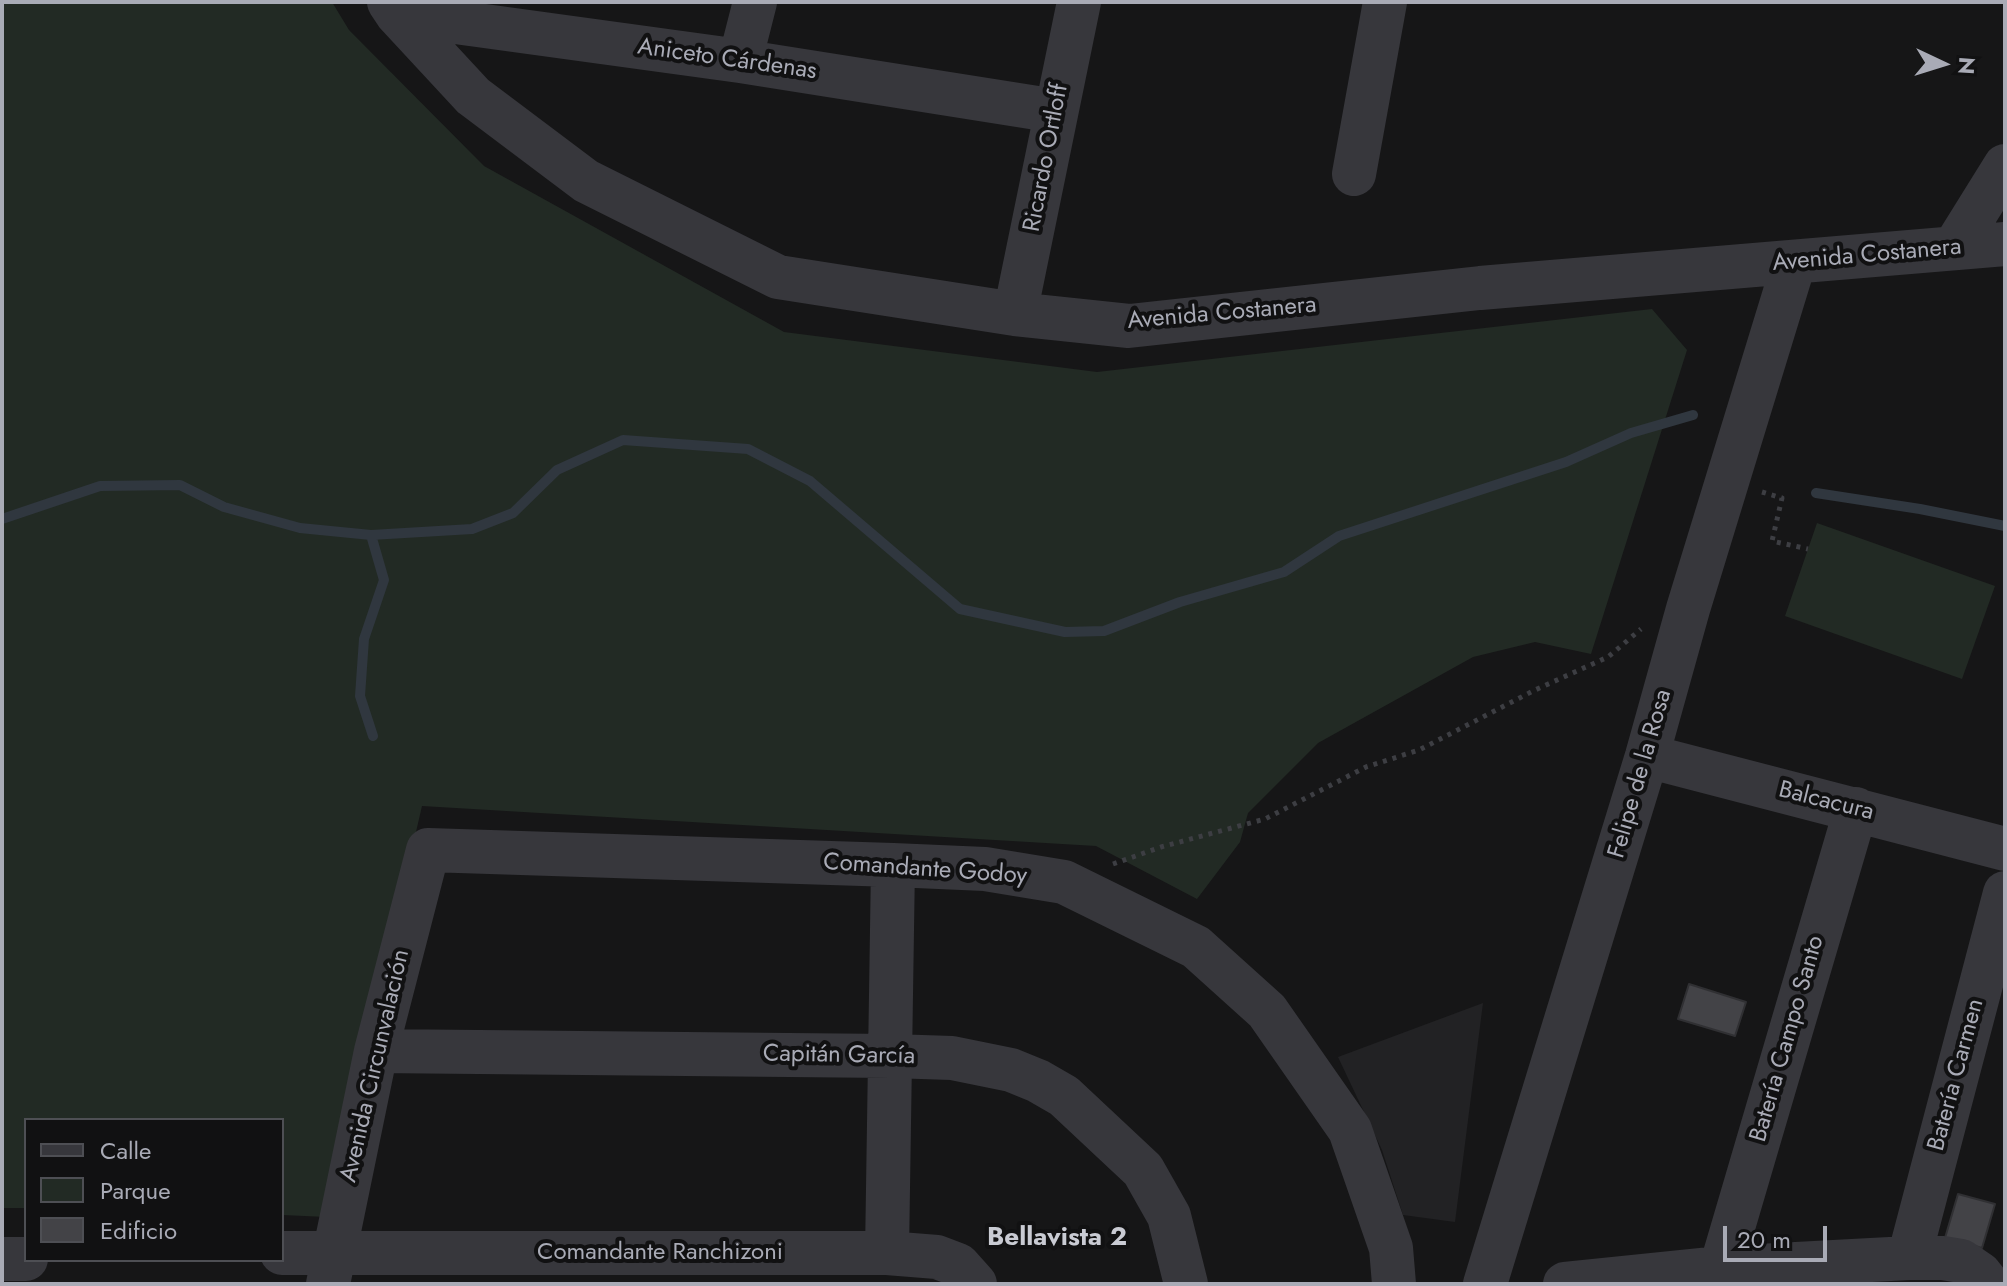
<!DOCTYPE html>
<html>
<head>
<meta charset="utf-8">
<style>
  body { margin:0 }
  #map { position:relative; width:2007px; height:1286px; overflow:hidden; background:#161617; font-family:Jost,sans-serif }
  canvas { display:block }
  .frame { position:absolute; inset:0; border:4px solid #a9abb6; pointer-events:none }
  .legend { position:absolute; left:24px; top:1118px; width:260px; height:144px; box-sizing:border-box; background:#111112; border:2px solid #4e4f54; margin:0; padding:10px 14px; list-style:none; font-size:24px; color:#a9abb6 }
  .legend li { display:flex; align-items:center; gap:16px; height:40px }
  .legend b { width:40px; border:2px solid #4e4f54 }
  .north { position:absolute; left:1903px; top:24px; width:80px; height:80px; -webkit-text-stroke:6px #111112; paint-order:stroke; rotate:94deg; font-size:22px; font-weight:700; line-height:32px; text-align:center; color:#a9abb6 }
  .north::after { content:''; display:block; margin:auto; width:28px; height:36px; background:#a9abb6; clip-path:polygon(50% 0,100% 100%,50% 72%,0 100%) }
  .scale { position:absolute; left:1723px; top:1226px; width:104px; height:36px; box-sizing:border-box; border:4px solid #a9abb6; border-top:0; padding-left:10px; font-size:24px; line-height:28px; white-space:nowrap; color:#a9abb6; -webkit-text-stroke:6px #111112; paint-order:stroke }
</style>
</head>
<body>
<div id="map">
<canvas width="2007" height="1286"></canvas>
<div class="frame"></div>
<ul class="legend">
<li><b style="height:10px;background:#37373c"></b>Calle</li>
<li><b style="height:22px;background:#222a24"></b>Parque</li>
<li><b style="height:22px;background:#434347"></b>Edificio</li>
</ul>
<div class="north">N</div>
<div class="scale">20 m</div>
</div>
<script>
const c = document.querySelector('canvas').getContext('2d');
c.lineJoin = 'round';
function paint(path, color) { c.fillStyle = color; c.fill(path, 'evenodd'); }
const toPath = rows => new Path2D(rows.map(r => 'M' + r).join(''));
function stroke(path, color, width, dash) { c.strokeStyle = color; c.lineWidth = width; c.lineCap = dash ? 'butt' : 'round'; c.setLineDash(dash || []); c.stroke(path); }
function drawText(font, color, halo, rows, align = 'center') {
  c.font = font + ' Jost,sans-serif'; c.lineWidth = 8; c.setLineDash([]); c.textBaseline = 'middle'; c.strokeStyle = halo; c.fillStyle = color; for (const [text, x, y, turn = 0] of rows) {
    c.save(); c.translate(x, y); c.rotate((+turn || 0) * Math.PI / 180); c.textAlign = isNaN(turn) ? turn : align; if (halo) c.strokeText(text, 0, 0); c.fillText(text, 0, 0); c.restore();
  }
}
const built = toPath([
  [1483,1003,1455,1222,1403,1215,1382,1150,1338,1057]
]);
const green = toPath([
  [2,2,332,2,349,30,484,166,784,332,1097,372,1652,309,1687,350,1591,654,1535,642,1473,657,1318,743,1248,813,1240,842,1197,899,1096,846,422,806,327,1217,282,1215,282,1120,26,1120,26,1208,2,1208],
  [1817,523,1995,586,1962,679,1785,616]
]);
const stream = toPath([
  [1816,493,1920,509,2005,526],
  [2,519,100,486,180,485,224,507,300,528,371,535,472,529,513,513,557,470,623,440,748,449,810,481,960,609,1065,632,1104,631,1180,602,1284,572,1339,536,1566,462,1631,433,1693,415],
  [371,535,384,580,364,639,360,696,373,736]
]);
const building = toPath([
  [1689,984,1746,1002,1735,1036,1678,1019,1689,984],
  [1958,1194,1995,1204,1982,1248,1945,1238,1958,1194]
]);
const path = toPath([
  [1762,492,1782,498,1772,541,1808,549],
  [1113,864,1161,847,1265,819,1366,767,1419,750,1535,690,1608,657,1641,629]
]);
const minor = toPath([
  [389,2,397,14,473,96,586,181,778,277,1015,314,1129,326,1480,288,2005,244],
  [397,14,740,61,1056,111],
  [740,61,755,2],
  [1354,174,1385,2],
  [1954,248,2005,166],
  [1015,314,1079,2],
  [1647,756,2005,849],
  [376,1051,891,1056,952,1058,1011,1070,1038,1081,1064,1096,1143,1170,1169,1216,1186,1284],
  [282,1253,887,1253,937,1257,958,1265,975,1284],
  [887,1253,893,865],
  [1909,1258,2005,893],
  [2,1259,26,1259],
  [1721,1268,1856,809],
  [328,1284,376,1051,428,850,893,865,985,869,1064,882,1196,947,1267,1011,1350,1130,1391,1248,1394,1284],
  [1485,1284,1647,756,1688,609,1794,263],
  [1565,1284,1721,1268,1909,1258,1943,1258,1961,1261,1980,1274,1988,1284]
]);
const streetNames = [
  ["Aniceto Cárdenas",727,60,8],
  ["Ricardo Ortloff",1047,158,-79],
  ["Avenida Costanera",1867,256,-5],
  ["Avenida Costanera",1222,314,-5],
  ["Felipe de la Rosa",1641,774,-74],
  ["Balcacura",1826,802,14],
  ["Comandante Godoy",925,870,4],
  ["Batería Campo Santo",1788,1039,-74],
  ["Capitán García",839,1056,1],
  ["Avenida Circunvalación",376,1066,-77],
  ["Batería Carmen",1957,1075,-75],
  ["Comandante Ranchizoni",660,1253]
];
const neighbourhoodNames = [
  ["Bellavista 2",1057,1239]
];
paint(built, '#222224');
paint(green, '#222a24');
stroke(stream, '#30373f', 10);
paint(building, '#434347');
stroke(building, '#303033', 2);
stroke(path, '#3d3e43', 5, [4, 6]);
stroke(minor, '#37373c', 44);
drawText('24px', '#a9abb6', '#111112', streetNames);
drawText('bold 26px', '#c9cbd3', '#111112', neighbourhoodNames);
</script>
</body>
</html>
